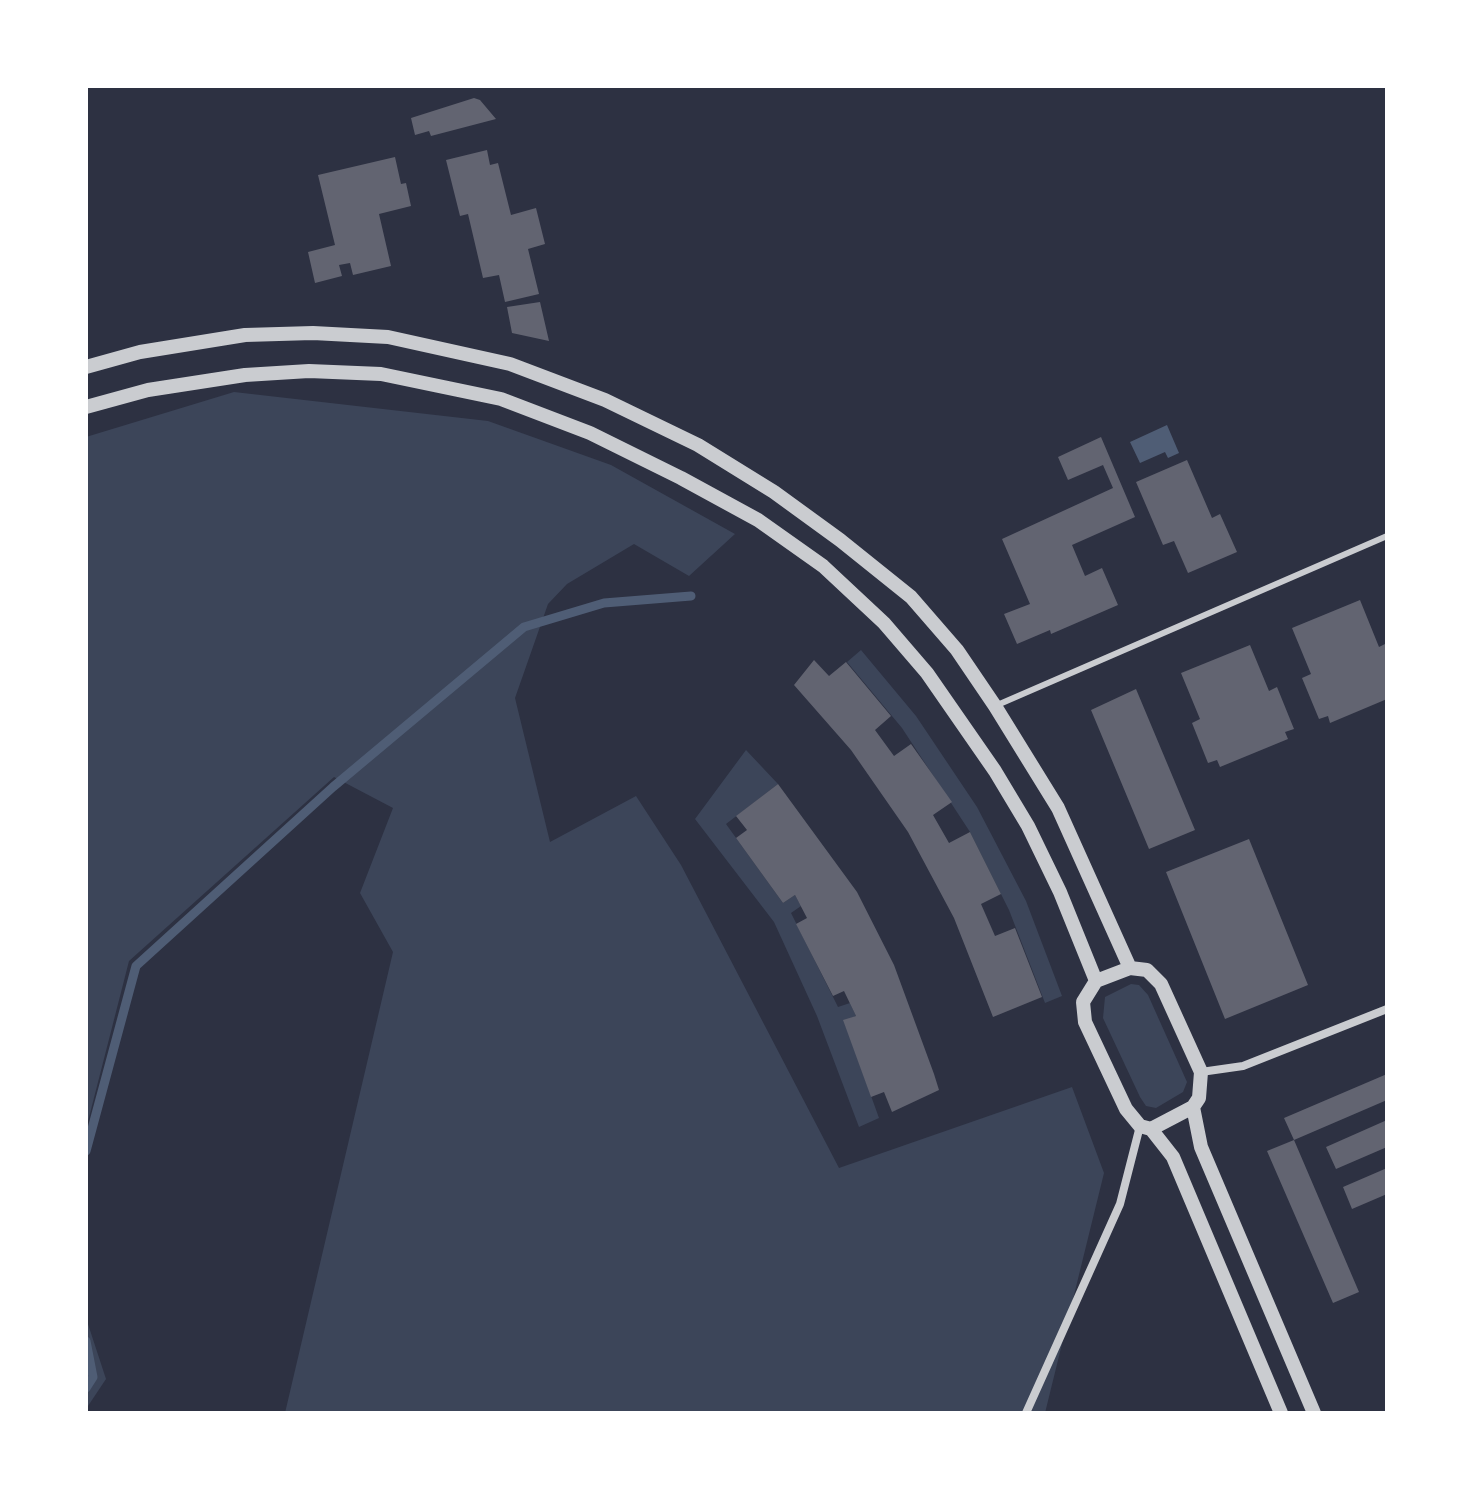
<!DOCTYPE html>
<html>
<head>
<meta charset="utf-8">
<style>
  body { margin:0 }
  #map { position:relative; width:1473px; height:1499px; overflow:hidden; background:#2d3142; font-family:"Roboto Serif",serif }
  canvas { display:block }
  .frame { position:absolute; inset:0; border:88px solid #fff; pointer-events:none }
</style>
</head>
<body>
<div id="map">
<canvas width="1473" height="1499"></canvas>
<div class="frame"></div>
</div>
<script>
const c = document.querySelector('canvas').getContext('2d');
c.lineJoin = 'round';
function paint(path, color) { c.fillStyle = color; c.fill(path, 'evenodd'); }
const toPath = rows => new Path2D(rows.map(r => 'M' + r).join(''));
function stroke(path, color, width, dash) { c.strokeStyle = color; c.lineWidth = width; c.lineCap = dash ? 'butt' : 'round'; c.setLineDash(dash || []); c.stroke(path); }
const green = toPath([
  [234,392,488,421,611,465,735,534,689,576,634,544,567,584,548,604,515,698,550,842,636,796,681,865,839,1168,1072,1087,1104,1173,1045,1413,285,1413,393,952,360,893,393,808,334,777,129,961,86,1129,86,437],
  [861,650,916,716,977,807,1026,901,1062,996,1045,1003,1009,910,970,832,902,728,847,662],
  [746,750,778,784,726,824,783,903,795,895,801,906,791,913,838,1007,850,1003,856,1016,844,1021,879,1118,859,1127,817,1016,774,922,695,819],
  [1131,984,1139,985,1148,995,1187,1082,1183,1092,1156,1108,1146,1106,1140,1097,1103,1018,1105,997],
  [86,1318,106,1379,86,1409]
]);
const water = toPath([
  [1167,425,1179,453,1168,458,1165,452,1140,463,1130,442]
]);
const stream = toPath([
  [86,1151,136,966,333,787,524,627,604,603,691,596],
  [86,1341,93,1377,86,1388]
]);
const building = toPath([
  [474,98,480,100,496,119,431,136,429,131,415,135,411,118],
  [487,150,490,165,498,163,511,215,536,208,545,244,528,249,539,294,505,302,499,275,483,278,468,214,460,216,446,160],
  [395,157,401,184,406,183,411,206,379,214,391,266,353,275,350,263,339,265,342,276,315,283,308,252,335,245,318,175],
  [540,302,549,341,512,333,507,307],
  [1101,437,1135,517,1072,545,1085,576,1102,568,1118,605,1051,634,1050,630,1017,644,1004,614,1030,604,1002,539,1113,488,1103,465,1068,480,1058,457],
  [1187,460,1212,518,1220,514,1237,552,1188,573,1174,541,1163,545,1136,482],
  [1360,600,1379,647,1387,643,1387,699,1330,723,1328,716,1319,719,1302,678,1311,674,1292,628],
  [1250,645,1269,691,1277,687,1294,729,1285,732,1288,739,1220,767,1217,760,1208,763,1192,723,1200,719,1181,673],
  [814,660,829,676,846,662,891,716,875,730,894,756,911,744,952,802,933,815,949,843,970,832,1001,894,981,904,995,936,1015,928,1042,997,993,1017,954,918,908,832,851,750,794,685],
  [1136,689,1195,830,1149,849,1091,710],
  [778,784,857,892,894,965,934,1074,939,1090,892,1112,884,1092,871,1097,843,1020,856,1016,844,991,833,996,796,924,807,918,795,895,783,903,736,838,747,830,736,816],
  [1249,839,1308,985,1225,1019,1166,872],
  [1387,1074,1387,1100,1294,1140,1284,1118],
  [1387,1120,1387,1147,1336,1169,1326,1147],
  [1294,1140,1359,1292,1333,1303,1267,1151],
  [1387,1168,1387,1194,1352,1209,1343,1187]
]);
const service = toPath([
  [995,706,1387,536]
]);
const minor = toPath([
  [1201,1072,1243,1066,1387,1009],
  [1026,1413,1120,1204,1140,1126]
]);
const tertiary = toPath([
  [86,367,140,352,245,335,313,333,388,337,510,364,605,400,698,445,774,492,840,540,911,597,957,650,995,706,1058,808,1130,968],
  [86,407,148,390,245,375,309,371,381,374,501,399,590,433,681,478,758,520,823,566,884,623,927,673,995,771,1028,826,1060,892,1096,981],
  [1130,968,1147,970,1161,984,1201,1072,1199,1098,1193,1107,1151,1129,1140,1126,1126,1109,1085,1022,1083,1002,1096,981,1130,968],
  [1193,1107,1201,1147,1314,1413],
  [1151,1129,1173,1157,1281,1413]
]);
paint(green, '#3c4559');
paint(water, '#4f5d75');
stroke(stream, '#4f5d75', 9);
paint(building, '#626471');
stroke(service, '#caccd0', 6);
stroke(minor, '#caccd0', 8);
stroke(tertiary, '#caccd0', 14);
</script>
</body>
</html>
